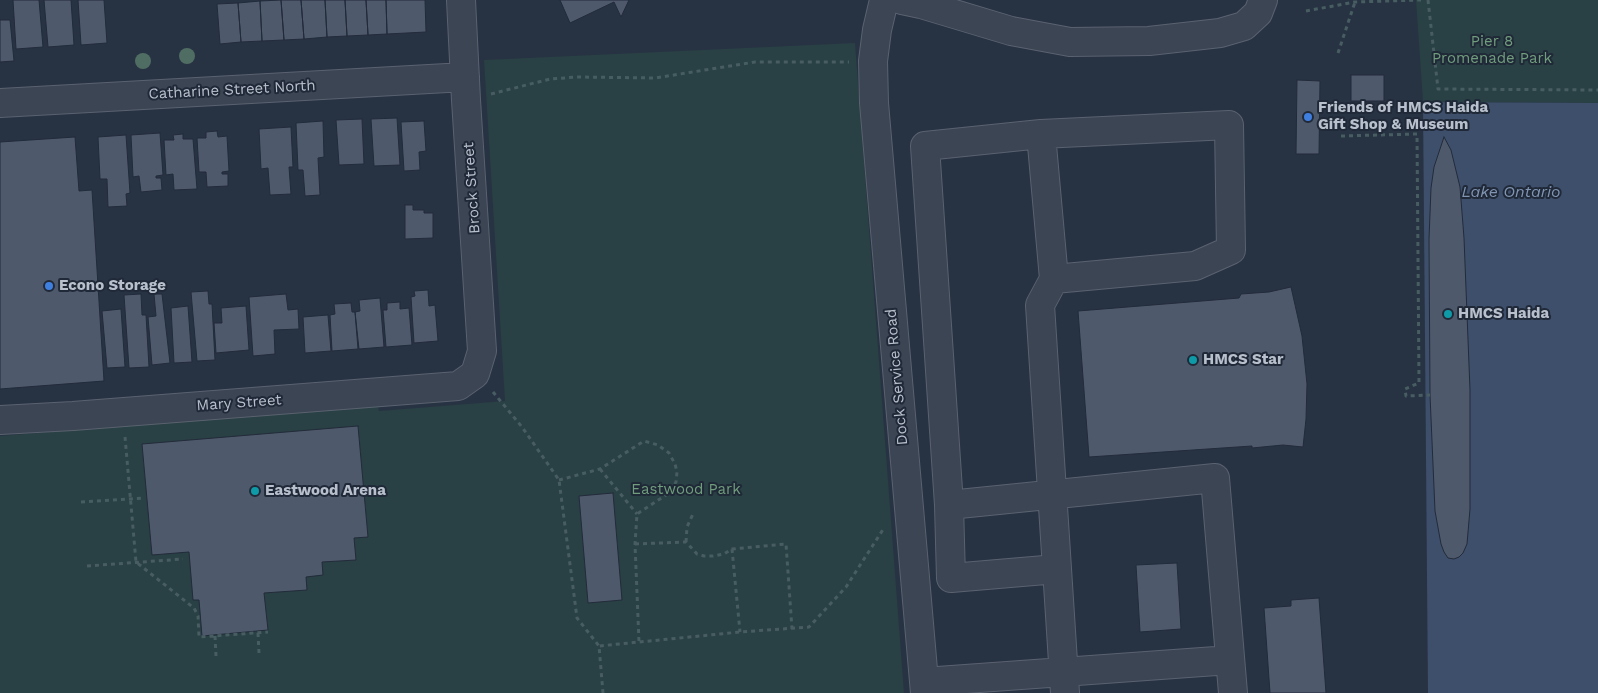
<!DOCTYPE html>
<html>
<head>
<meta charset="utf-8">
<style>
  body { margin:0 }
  canvas { display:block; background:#273243 }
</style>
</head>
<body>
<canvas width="1598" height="693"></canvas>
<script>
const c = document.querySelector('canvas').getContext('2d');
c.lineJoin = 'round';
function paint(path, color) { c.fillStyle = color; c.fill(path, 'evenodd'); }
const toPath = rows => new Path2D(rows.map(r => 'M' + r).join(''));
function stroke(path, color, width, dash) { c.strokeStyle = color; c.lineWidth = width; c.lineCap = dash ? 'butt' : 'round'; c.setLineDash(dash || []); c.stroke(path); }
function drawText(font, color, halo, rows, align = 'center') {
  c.font = font + ' "Work Sans",sans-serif'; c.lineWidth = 4; c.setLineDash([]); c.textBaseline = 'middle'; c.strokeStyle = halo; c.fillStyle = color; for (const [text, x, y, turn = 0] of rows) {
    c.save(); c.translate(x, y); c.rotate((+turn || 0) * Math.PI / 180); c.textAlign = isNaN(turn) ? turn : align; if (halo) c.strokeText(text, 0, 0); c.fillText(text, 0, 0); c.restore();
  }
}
const green = toPath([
  [1416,0,1598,0,1598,103,1423,102],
  [855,43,904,693,0,693,0,436,378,406,379,411,505,401,484,60]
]);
const water = toPath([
  [1423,102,1598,103,1598,693,1428,693]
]);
const building = toPath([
  [13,0,39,0,43,47,16,49,13,0],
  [44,0,71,0,74,45,48,47,44,0],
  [78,0,104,0,107,43,81,45,78,0],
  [281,0,301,0,304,39,284,40,281,0],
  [281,0,284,40,262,41,260,1,281,0],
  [301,0,325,0,327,37,304,39,301,0],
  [325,0,345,0,347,36,327,37,325,0],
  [345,0,366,0,368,35,347,36,345,0],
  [366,0,386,0,387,34,368,35,366,0],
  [386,0,425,0,426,32,387,34,386,0],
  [560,0,629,0,621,17,614,2,570,23,560,0],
  [260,1,262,41,241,42,238,3,260,1],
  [238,3,241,42,220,44,217,4,238,3],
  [0,20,10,20,14,61,0,62,0,20],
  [1351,75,1384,75,1384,101,1351,101,1351,75],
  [1297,80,1320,81,1319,154,1296,154,1297,80],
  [397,118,400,165,374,166,371,119,397,118],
  [362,119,364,164,339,165,336,120,362,119],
  [323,121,324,157,318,158,320,195,305,196,303,170,298,170,296,123,323,121],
  [424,121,426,151,419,152,420,170,404,171,401,122,424,121],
  [291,127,293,167,289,167,291,194,270,195,268,168,261,169,259,129,291,127],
  [217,131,218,137,227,136,229,171,222,172,222,174,228,174,228,186,207,187,206,172,199,172,197,138,206,138,206,132,217,131],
  [160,133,163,175,156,176,156,178,161,178,162,190,141,192,139,176,133,177,131,135,160,133],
  [183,134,183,139,193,139,197,189,174,190,173,174,166,175,164,140,174,140,173,135,183,134],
  [126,135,130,193,126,194,127,206,108,207,107,179,100,179,98,137,126,135],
  [75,137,79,191,92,190,104,381,0,389,0,142,75,137],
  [1444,137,1451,150,1460,187,1464,238,1470,390,1470,509,1467,544,1463,553,1459,557,1454,559,1448,558,1444,552,1441,544,1435,511,1430,395,1429,239,1431,188,1434,167,1444,137],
  [405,205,413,205,413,210,424,210,424,213,433,213,433,238,405,239,405,205],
  [1291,287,1302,336,1307,384,1306,419,1303,447,1283,445,1252,448,1252,446,1089,457,1078,311,1239,298,1241,294,1269,292,1291,287],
  [428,290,429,306,435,305,438,341,414,343,411,297,415,296,414,291,428,290],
  [208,291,209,304,212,304,215,360,197,361,191,292,208,291],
  [141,294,142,315,146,315,149,367,129,368,124,295,141,294],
  [154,294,162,294,170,363,152,365,148,317,156,316,154,294],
  [286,294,288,310,298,309,299,329,274,330,275,354,253,356,249,297,286,294],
  [380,298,384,347,359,349,355,312,360,311,359,300,380,298],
  [400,302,400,309,409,308,412,345,386,347,383,310,387,310,387,303,400,302],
  [351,303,352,312,355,312,358,349,332,351,330,315,335,314,334,304,351,303],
  [188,306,192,362,174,363,171,308,188,306],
  [246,306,249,350,216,353,214,323,222,323,221,308,246,306],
  [121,309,125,367,107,368,102,311,121,309],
  [328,315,331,351,305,353,303,317,328,315],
  [358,426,368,537,354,538,356,560,322,562,323,575,306,577,307,590,264,593,268,630,202,636,199,600,193,600,189,552,152,555,142,444,358,426],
  [613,493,622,600,588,603,579,496,613,493],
  [1177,563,1181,629,1140,632,1136,565,1177,563],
  [1319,598,1326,693,1270,693,1264,608,1291,606,1291,600,1319,598]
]);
const path = toPath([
  [1428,0,1438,89,1598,90],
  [1306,11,1355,2,1421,0],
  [1338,53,1355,2],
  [491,94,550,79,577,77,655,78,755,62,849,62],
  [1341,136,1417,134,1419,383,1405,389,1406,396,1430,395],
  [493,392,522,427,559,480,577,618,599,646],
  [125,437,136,562,194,608,198,616,199,637,268,632],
  [600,469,637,514],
  [559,480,600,469,644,441,658,445,669,453,675,464,677,472,676,482,669,493,637,514,635,544,639,642],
  [81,502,144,498],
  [686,542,687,527,693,514],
  [635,544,686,542,697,554,704,556,713,556,724,554,732,549,786,544,792,629],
  [732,549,740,632],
  [87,566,183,559],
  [258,633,259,653],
  [215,636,216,656],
  [603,693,599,646,740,632,809,627,846,587,884,528]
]);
const minor = toPath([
  [884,0,877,30,873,61,874,103,925,693],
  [902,0,921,4,1011,31,1070,42,1149,41,1220,33,1244,26,1258,13,1263,0],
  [0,103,465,77],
  [1041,134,925,146,949,505,1215,478,1233,693],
  [1054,279,1195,266,1231,250,1229,125,1041,134,1054,279,1040,305,1065,693],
  [0,420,73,416,458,386,475,374,482,351,466,100,461,0],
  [949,505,951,578,1057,569],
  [924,682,1230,660]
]);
const trees = [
  [187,56],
  [143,61]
];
const markers = [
  [1308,117,5,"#3f7fe0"],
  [49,286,5,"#3f7fe0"],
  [1448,314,5,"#0f9aa8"],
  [1193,360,5,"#0f9aa8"],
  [255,491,5,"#0f9aa8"]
];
const parkNames = [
  ["Pier 8",1492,42],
  ["Promenade Park",1492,59],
  ["Eastwood Park",686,490]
];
const streetNames = [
  ["Catharine Street North",232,90,-3],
  ["Brock Street",472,188,-94],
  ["Dock Service Road",897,377,-95],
  ["Mary Street",239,403,-4]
];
const poiNames = [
  ["Friends of HMCS Haida",1318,108],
  ["Gift Shop & Museum",1318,125],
  ["Econo Storage",59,286],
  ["HMCS Haida",1458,314],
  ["HMCS Star",1203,360],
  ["Eastwood Arena",265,491]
];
const waterNames = [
  ["Lake Ontario",1511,192]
];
paint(green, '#294044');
paint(water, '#3e4f6c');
paint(building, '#4e596c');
stroke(building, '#222b3a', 1);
stroke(minor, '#5a6270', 30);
stroke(path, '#485d61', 3, [4, 4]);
stroke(minor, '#3c4553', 28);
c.fillStyle = '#4f6d62';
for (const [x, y] of trees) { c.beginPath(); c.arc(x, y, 8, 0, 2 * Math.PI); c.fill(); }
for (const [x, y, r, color] of markers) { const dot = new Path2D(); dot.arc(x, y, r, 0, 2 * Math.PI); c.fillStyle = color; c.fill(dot); stroke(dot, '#202938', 2); }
drawText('15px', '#709d7c', '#202938', parkNames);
drawText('15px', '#b9c0cd', '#202938', streetNames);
drawText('bold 15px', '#b9c0cd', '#202938', poiNames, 'left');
drawText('italic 16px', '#8195b3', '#202938', waterNames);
</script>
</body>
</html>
